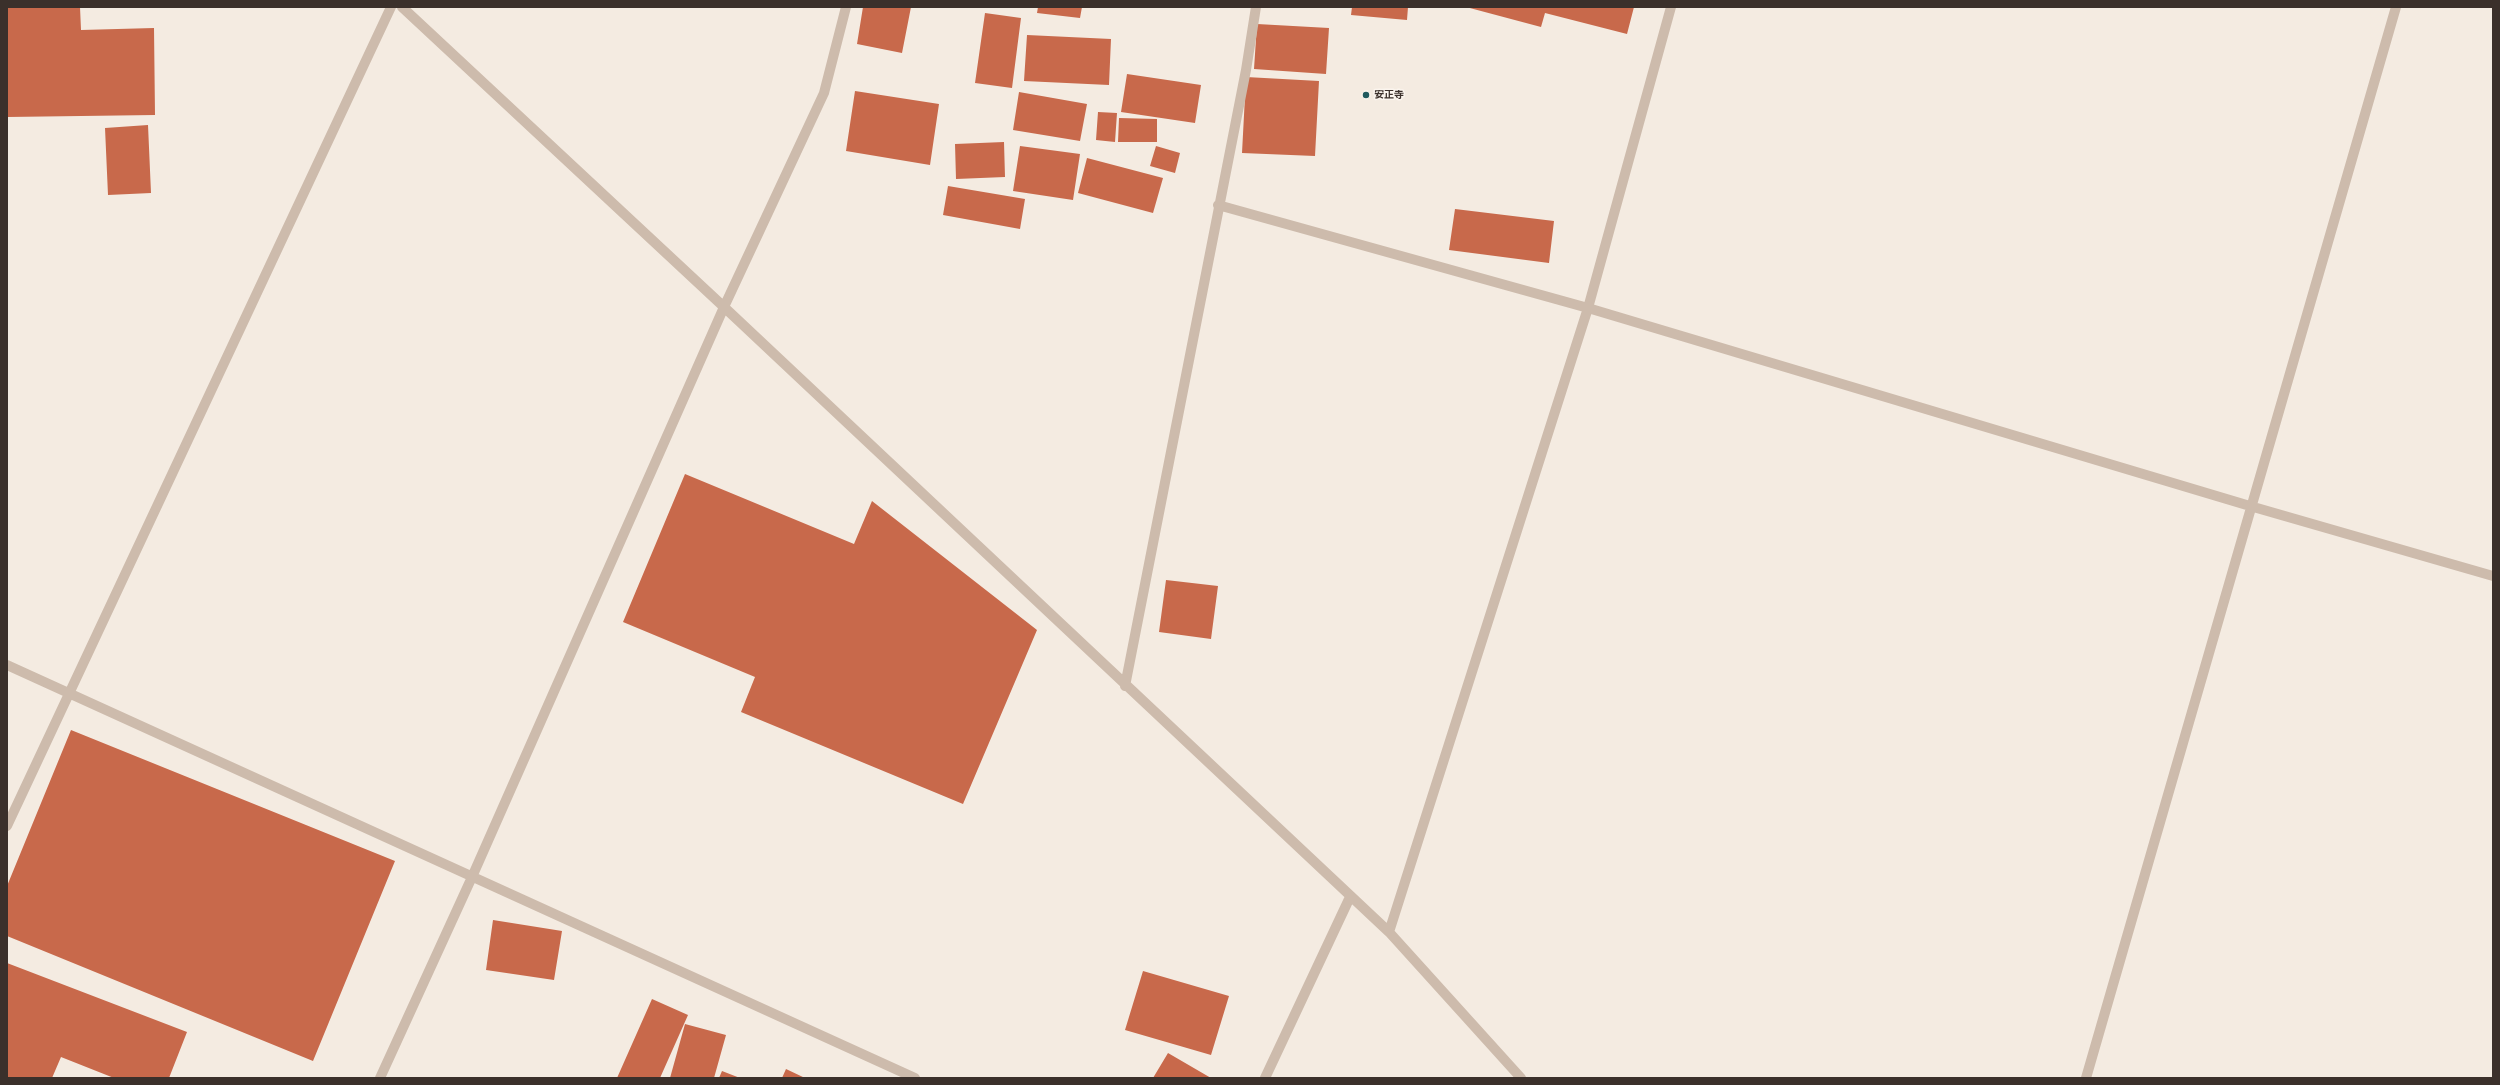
<!DOCTYPE html>
<html>
<head>
<meta charset="utf-8">
<style>
  body { margin:0 }
  #map { position:relative; width:2500px; height:1085px; overflow:hidden; background:#f4ebe1; font-family:"PT Sans Narrow",sans-serif }
  canvas { display:block }
  .frame { position:absolute; inset:0; border:8px solid #3b302b; pointer-events:none }
</style>
</head>
<body>
<div id="map">
<canvas width="2500" height="1085"></canvas>
<div class="frame"></div>
</div>
<script>
const c = document.querySelector('canvas').getContext('2d');
c.lineJoin = 'round';
function paint(path, color) { c.fillStyle = color; c.fill(path, 'evenodd'); }
const toPath = rows => new Path2D(rows.map(r => 'M' + r).join(''));
function stroke(path, color, width, dash) { c.strokeStyle = color; c.lineWidth = width; c.lineCap = dash ? 'butt' : 'round'; c.setLineDash(dash || []); c.stroke(path); }
function drawText(font, color, halo, rows, align = 'center') {
  c.font = font + ' "PT Sans Narrow","Noto Sans JP",sans-serif'; c.lineWidth = 3; c.setLineDash([]); c.textBaseline = 'middle'; c.strokeStyle = halo; c.fillStyle = color; for (const [text, x, y, turn = 0] of rows) {
    c.save(); c.translate(x, y); c.rotate((+turn || 0) * Math.PI / 180); c.textAlign = isNaN(turn) ? turn : align; if (halo) c.strokeText(text, 0, 0); c.fillText(text, 0, 0); c.restore();
  }
}
const building = toPath([
  [7,7,80,7,81,30,154,28,155,115,7,117],
  [863,7,911,7,902,53,857,44],
  [1038,7,1082,7,1080,18,1037,13],
  [1352,7,1408,7,1407,20,1351,15],
  [1466,7,1634,7,1627,34,1545,13,1541,27],
  [985,13,1021,18,1012,88,975,83],
  [1257,24,1329,28,1326,74,1254,69],
  [1027,35,1111,39,1109,85,1024,81],
  [1127,74,1201,85,1195,123,1121,112],
  [1246,77,1319,81,1315,156,1242,153],
  [855,91,939,104,930,165,846,151],
  [1019,92,1087,104,1080,141,1013,130],
  [1098,112,1117,113,1115,142,1096,140],
  [1119,118,1157,119,1157,142,1118,142],
  [148,125,151,193,108,195,105,128],
  [1004,142,1005,177,956,179,955,144],
  [1020,146,1080,154,1073,200,1013,191],
  [1156,146,1180,153,1175,173,1150,166],
  [1087,158,1163,178,1153,213,1078,193],
  [948,186,1025,199,1020,229,943,215],
  [1455,209,1554,221,1549,263,1449,250],
  [685,474,854,544,872,501,1037,630,963,804,741,712,755,677,623,622],
  [1166,580,1218,586,1211,639,1159,632],
  [71,730,395,861,313,1061,7,936,7,886],
  [493,920,562,931,554,980,486,970],
  [7,963,187,1032,169,1078,114,1078,61,1057,52,1078,7,1078],
  [1143,971,1229,996,1211,1055,1125,1030],
  [652,999,688,1015,660,1078,617,1078],
  [685,1024,726,1035,714,1078,670,1078],
  [1168,1053,1211,1078,1153,1078],
  [786,1069,805,1078,782,1078],
  [722,1071,740,1078,719,1078]
]);
const minor = toPath([
  [402,7,724,307,1389,932,1521,1078],
  [1218,205,1588,308,2250,506,2493,576],
  [7,665,915,1078],
  [1125,686,1246,70,1256,7],
  [7,826,391,7],
  [1389,932,1588,308,1671,7],
  [380,1078,472,877,724,307,824,93,846,7],
  [1265,1078,1350,897],
  [2086,1078,2396,7]
]);
const markers = [
  [1366,95,4,"#1f5a5e"]
];
const poiNames = [
  ["安正寺",1374,95]
];
paint(building, '#c8694b');
stroke(minor, '#cdbbac', 10);
for (const [x, y, r, color] of markers) { const dot = new Path2D(); dot.arc(x, y, r, 0, 2 * Math.PI); c.fillStyle = color; c.fill(dot); stroke(dot, '#fbf5ee', 1.5); }
drawText('bold 10px', '#3b302b', '#fbf5ee', poiNames, 'left');
</script>
</body>
</html>
